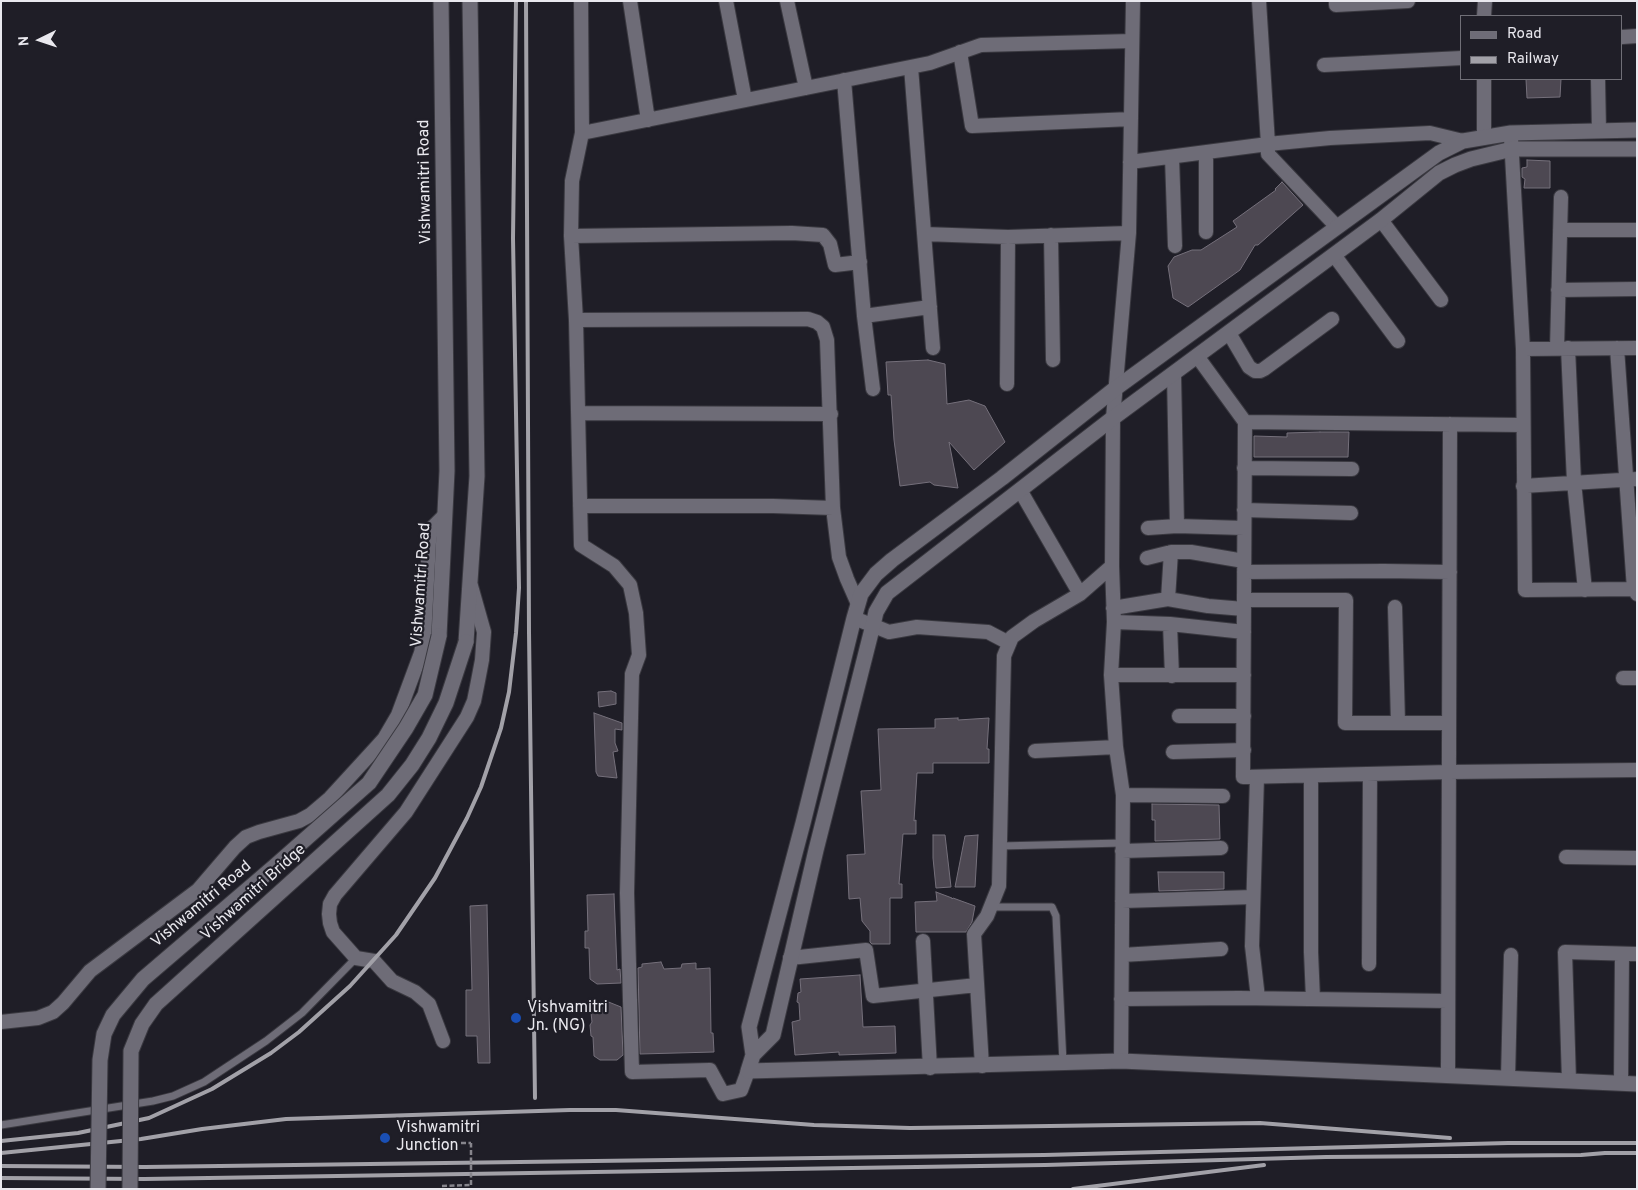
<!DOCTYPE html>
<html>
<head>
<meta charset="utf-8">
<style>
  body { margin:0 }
  #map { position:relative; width:1638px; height:1190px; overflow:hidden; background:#1f1e27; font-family:Overpass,sans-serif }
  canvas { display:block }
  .frame { position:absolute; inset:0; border:2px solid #e9e8ee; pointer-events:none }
  .legend { position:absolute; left:1460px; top:15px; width:162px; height:65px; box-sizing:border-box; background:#1f1e27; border:1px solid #706f77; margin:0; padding:6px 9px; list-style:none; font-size:15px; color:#e9e8ee }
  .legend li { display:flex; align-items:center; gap:10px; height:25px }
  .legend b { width:25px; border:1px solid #706f77 }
  .north { position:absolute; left:15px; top:15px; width:50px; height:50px; -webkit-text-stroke:4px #1f1e27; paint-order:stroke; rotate:266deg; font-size:14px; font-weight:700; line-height:20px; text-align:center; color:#e9e8ee }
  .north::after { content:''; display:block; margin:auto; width:18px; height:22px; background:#e9e8ee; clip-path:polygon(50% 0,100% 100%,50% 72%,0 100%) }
</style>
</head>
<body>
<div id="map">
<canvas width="1638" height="1190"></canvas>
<div class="frame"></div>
<ul class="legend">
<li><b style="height:6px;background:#6e6c77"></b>Road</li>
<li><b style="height:6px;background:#a2a1a8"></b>Railway</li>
</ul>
<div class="north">N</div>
</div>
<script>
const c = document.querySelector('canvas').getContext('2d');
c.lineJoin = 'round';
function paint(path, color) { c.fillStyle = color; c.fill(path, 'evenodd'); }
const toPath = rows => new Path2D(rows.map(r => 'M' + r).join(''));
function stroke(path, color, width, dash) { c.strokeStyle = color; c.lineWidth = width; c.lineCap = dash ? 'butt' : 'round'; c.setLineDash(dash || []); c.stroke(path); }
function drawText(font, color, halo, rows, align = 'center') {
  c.font = font + ' Overpass,sans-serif'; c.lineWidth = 4.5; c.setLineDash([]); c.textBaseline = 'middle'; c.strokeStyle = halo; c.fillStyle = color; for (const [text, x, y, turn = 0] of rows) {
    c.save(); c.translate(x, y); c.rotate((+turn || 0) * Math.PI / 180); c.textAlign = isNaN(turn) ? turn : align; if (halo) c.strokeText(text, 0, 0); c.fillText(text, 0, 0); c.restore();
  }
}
const building = toPath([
  [1526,79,1561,79,1560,97,1527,98,1526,79],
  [1527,160,1550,161,1550,188,1524,188,1525,179,1522,177,1522,168,1527,167,1527,160],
  [1282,182,1303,205,1258,245,1255,245,1240,270,1188,307,1173,298,1168,266,1174,257,1192,250,1201,250,1237,227,1233,221,1276,190,1275,189,1282,182],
  [928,360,945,364,947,404,969,400,985,406,1005,442,974,470,949,442,958,488,934,485,930,482,900,486,894,440,891,395,888,395,886,362,928,360],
  [1320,432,1349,432,1348,457,1254,457,1254,436,1287,437,1287,433,1320,432],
  [611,691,616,693,616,704,599,707,598,692,611,691],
  [594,713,622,723,622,730,615,729,615,743,618,751,613,752,617,778,598,776,596,772,594,713],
  [958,718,958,720,989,718,987,749,989,749,989,763,933,763,933,773,917,773,914,821,916,820,916,834,903,834,899,884,902,884,902,898,890,898,890,944,872,944,870,942,870,931,862,921,860,898,849,899,847,855,865,854,861,791,881,790,878,729,935,728,935,719,958,718],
  [1152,804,1219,805,1220,839,1155,841,1155,820,1152,820,1152,804],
  [933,835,945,835,951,887,936,888,933,858,933,835],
  [978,835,975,887,955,887,965,836,978,835],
  [1158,872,1224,872,1224,889,1159,891,1158,872],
  [936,892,952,898,952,899,953,898,975,906,972,922,966,932,916,932,915,902,937,901,936,892],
  [614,894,617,970,620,969,621,983,597,984,590,979,589,948,585,948,585,931,588,931,587,895,614,894],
  [487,905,490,1063,478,1063,477,1036,466,1036,466,990,472,990,470,906,487,905],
  [661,962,664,969,681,968,682,964,696,963,696,969,710,968,711,1033,713,1033,714,1052,640,1054,638,968,642,967,642,964,661,962],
  [860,975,863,1027,895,1026,896,1053,839,1055,839,1052,795,1055,792,1022,800,1020,799,1003,797,1002,798,993,801,992,800,979,860,975],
  [606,1001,621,1007,623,1055,617,1060,600,1060,594,1056,593,1037,591,1036,590,1025,592,1022,590,1003,606,1001]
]);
const path = toPath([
  [446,1143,471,1143],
  [442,1186,471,1185]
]);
const lane = toPath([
  [1000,846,1122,843],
  [992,907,1052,907,1056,916,1063,1063],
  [1,1125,153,1101,173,1096,204,1082,266,1041,302,1013,356,958]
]);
const street = toPath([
  [581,1,582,133,572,181,571,236,576,320,581,545,614,566,630,585,636,613,639,655,632,674,627,893,632,1072,710,1070,723,1094,741,1090,748,1071],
  [630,1,648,120],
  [726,1,745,100],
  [787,1,806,88],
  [1336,1,1336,5,1408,1],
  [1484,16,1485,1],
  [1622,37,1637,36],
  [960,52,972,126,1131,119],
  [1324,65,1462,58],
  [911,67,933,348],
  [1598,79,1599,131],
  [844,80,864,316,873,389],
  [582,133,930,63,981,45,1132,41],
  [1484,137,1484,79],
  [1511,138,1523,349,1525,590,1637,589],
  [1172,157,1175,246],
  [1130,162,1268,144,1259,1],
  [1381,220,1441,300],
  [1337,227,1268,154,1268,144,1330,138,1430,133,1463,141],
  [1560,230,1637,230],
  [1206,232,1206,152],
  [924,234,1008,237],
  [1051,235,1053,360],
  [571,236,792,233,823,235,830,244,835,265,860,262],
  [1334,255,1398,341],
  [1558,290,1637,289],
  [864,316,930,307],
  [576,320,808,319,817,322,823,327,827,340,833,508,839,557,847,579,858,604],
  [1229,333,1249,367,1255,371,1260,371,1264,369,1332,319],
  [1557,348,1561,197],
  [1568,348,1574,482,1585,590],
  [1617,348,1634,589,1637,594],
  [1523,349,1637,348],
  [1197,356,1245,422,1243,777,1449,772,1637,770],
  [1174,375,1177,526,1244,528],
  [1007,384,1008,237,1129,233],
  [578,413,831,414],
  [1245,422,1522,425],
  [1244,468,1352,469],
  [1523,486,1637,479],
  [1020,490,1080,594],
  [580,506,773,506,833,508],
  [1244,510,1351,513],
  [1148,528,1177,526],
  [1171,552,1191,552,1244,561],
  [1147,558,1171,552,1168,599],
  [1244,572,1384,571,1450,572],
  [1244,600,1346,600,1345,723,1449,723],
  [1395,607,1398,723],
  [1113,608,1168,599,1208,606,1244,609],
  [854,618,889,632,917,627,988,632,1009,643],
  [1114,622,1170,624,1244,632],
  [1170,624,1172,676],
  [1111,675,1244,675],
  [1623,678,1637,678],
  [1179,716,1244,716],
  [1035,751,1116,747],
  [1173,752,1244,750],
  [1311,776,1311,952,1313,999],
  [1257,777,1252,946,1258,998],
  [1123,795,1223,796],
  [1122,851,1221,848],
  [1566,857,1637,858],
  [1122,901,1253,897],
  [923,941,930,1068],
  [1122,955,1221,949],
  [790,958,866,950,873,996,977,985],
  [1369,964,1370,774],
  [1121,999,1239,998,1448,1001],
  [1,1022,38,1018,53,1012,63,1003,90,971,198,890,235,847,246,837,259,832,299,821,310,815,330,798,374,750,384,739,398,715,421,653,424,638,429,542,431,529,444,516],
  [443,1041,429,1004,415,992,392,981,374,961,356,958,333,932,330,923,329,914,330,904,335,895,406,812,467,717,474,701,478,681,482,660,484,632,471,586],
  [1121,1061,1123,795,1116,747,1111,675,1114,622,1112,566,1113,418,1129,233,1133,1],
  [982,1066,974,934,987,916,999,886,1004,656,1012,637,1034,621,1080,594,1112,566],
  [1448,1076,1450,424],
  [1508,1078,1511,955],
  [1569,1081,1565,952,1637,954],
  [1621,1083,1622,954]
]);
const secondary = toPath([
  [1637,130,1511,133,1463,141,1439,153,1116,388,1002,478,892,560,876,574,861,594,854,618,803,823,749,1027,753,1055,748,1071,1121,1061,1637,1084],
  [439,636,447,471,441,1],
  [466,642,477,476,470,1],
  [753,1055,773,1035,816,850,873,625,876,612,887,593,1113,418,1381,220,1439,173,1455,165,1471,159,1512,149,1637,149]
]);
const rail = toPath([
  [526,1,529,632,535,1098],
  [1,1141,78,1133,149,1118,212,1089,271,1053,299,1032,350,986,396,935,435,878,467,818,481,787,501,728,509,692,516,633,519,588,513,238,516,1],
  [1,1153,141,1139,202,1129,286,1119,570,1110,616,1110,814,1125,910,1128,1260,1123,1450,1138],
  [1,1166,145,1167,1044,1155,1508,1143,1637,1143],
  [1,1178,144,1179,1045,1165,1326,1157,1581,1155,1605,1153,1637,1153],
  [1073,1189,1264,1165]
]);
const pathBridge = toPath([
  [471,1185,471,1143]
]);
const secondaryBridge = toPath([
  [98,1189,100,1060,104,1034,113,1015,143,979,275,866,369,783,406,728,425,695,439,636],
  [130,1189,131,1051,142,1024,156,1004,388,795,412,765,429,738,446,703,466,642]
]);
const markers = [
  [516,1018,6,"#1a4fb4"],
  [385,1138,6,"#1a4fb4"]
];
const streetNames = [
  ["Vishwamitri Road",426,182,-91],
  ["Vishwamitri Road",422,585,-86],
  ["Vishwamitri Bridge",254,893,-42],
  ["Vishwamitri Road",202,905,-40]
];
const poiNames = [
  ["Vishvamitri",527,1009],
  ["Jn. (NG)",527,1027],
  ["Vishwamitri",396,1129],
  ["Junction",396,1147]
];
paint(building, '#4d4852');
stroke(building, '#75707b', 1);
stroke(lane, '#3a3940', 9);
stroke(street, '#3a3940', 16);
stroke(secondary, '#3a3940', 17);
stroke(path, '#86858c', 2.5, [5, 2.5]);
stroke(lane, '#6e6c77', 7);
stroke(street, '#6e6c77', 14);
stroke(secondary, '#6e6c77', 15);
stroke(rail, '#a2a1a8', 4);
stroke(secondaryBridge, '#3a3940', 17, []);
stroke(pathBridge, '#86858c', 2.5, [5, 2.5]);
stroke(secondaryBridge, '#6e6c77', 15);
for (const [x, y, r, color] of markers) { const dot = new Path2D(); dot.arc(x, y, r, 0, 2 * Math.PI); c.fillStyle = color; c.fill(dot); stroke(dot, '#1f1e27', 2); }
drawText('16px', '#e9e8ee', '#1f1e27', streetNames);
drawText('16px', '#e9e8ee', '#1f1e27', poiNames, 'left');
</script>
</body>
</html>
